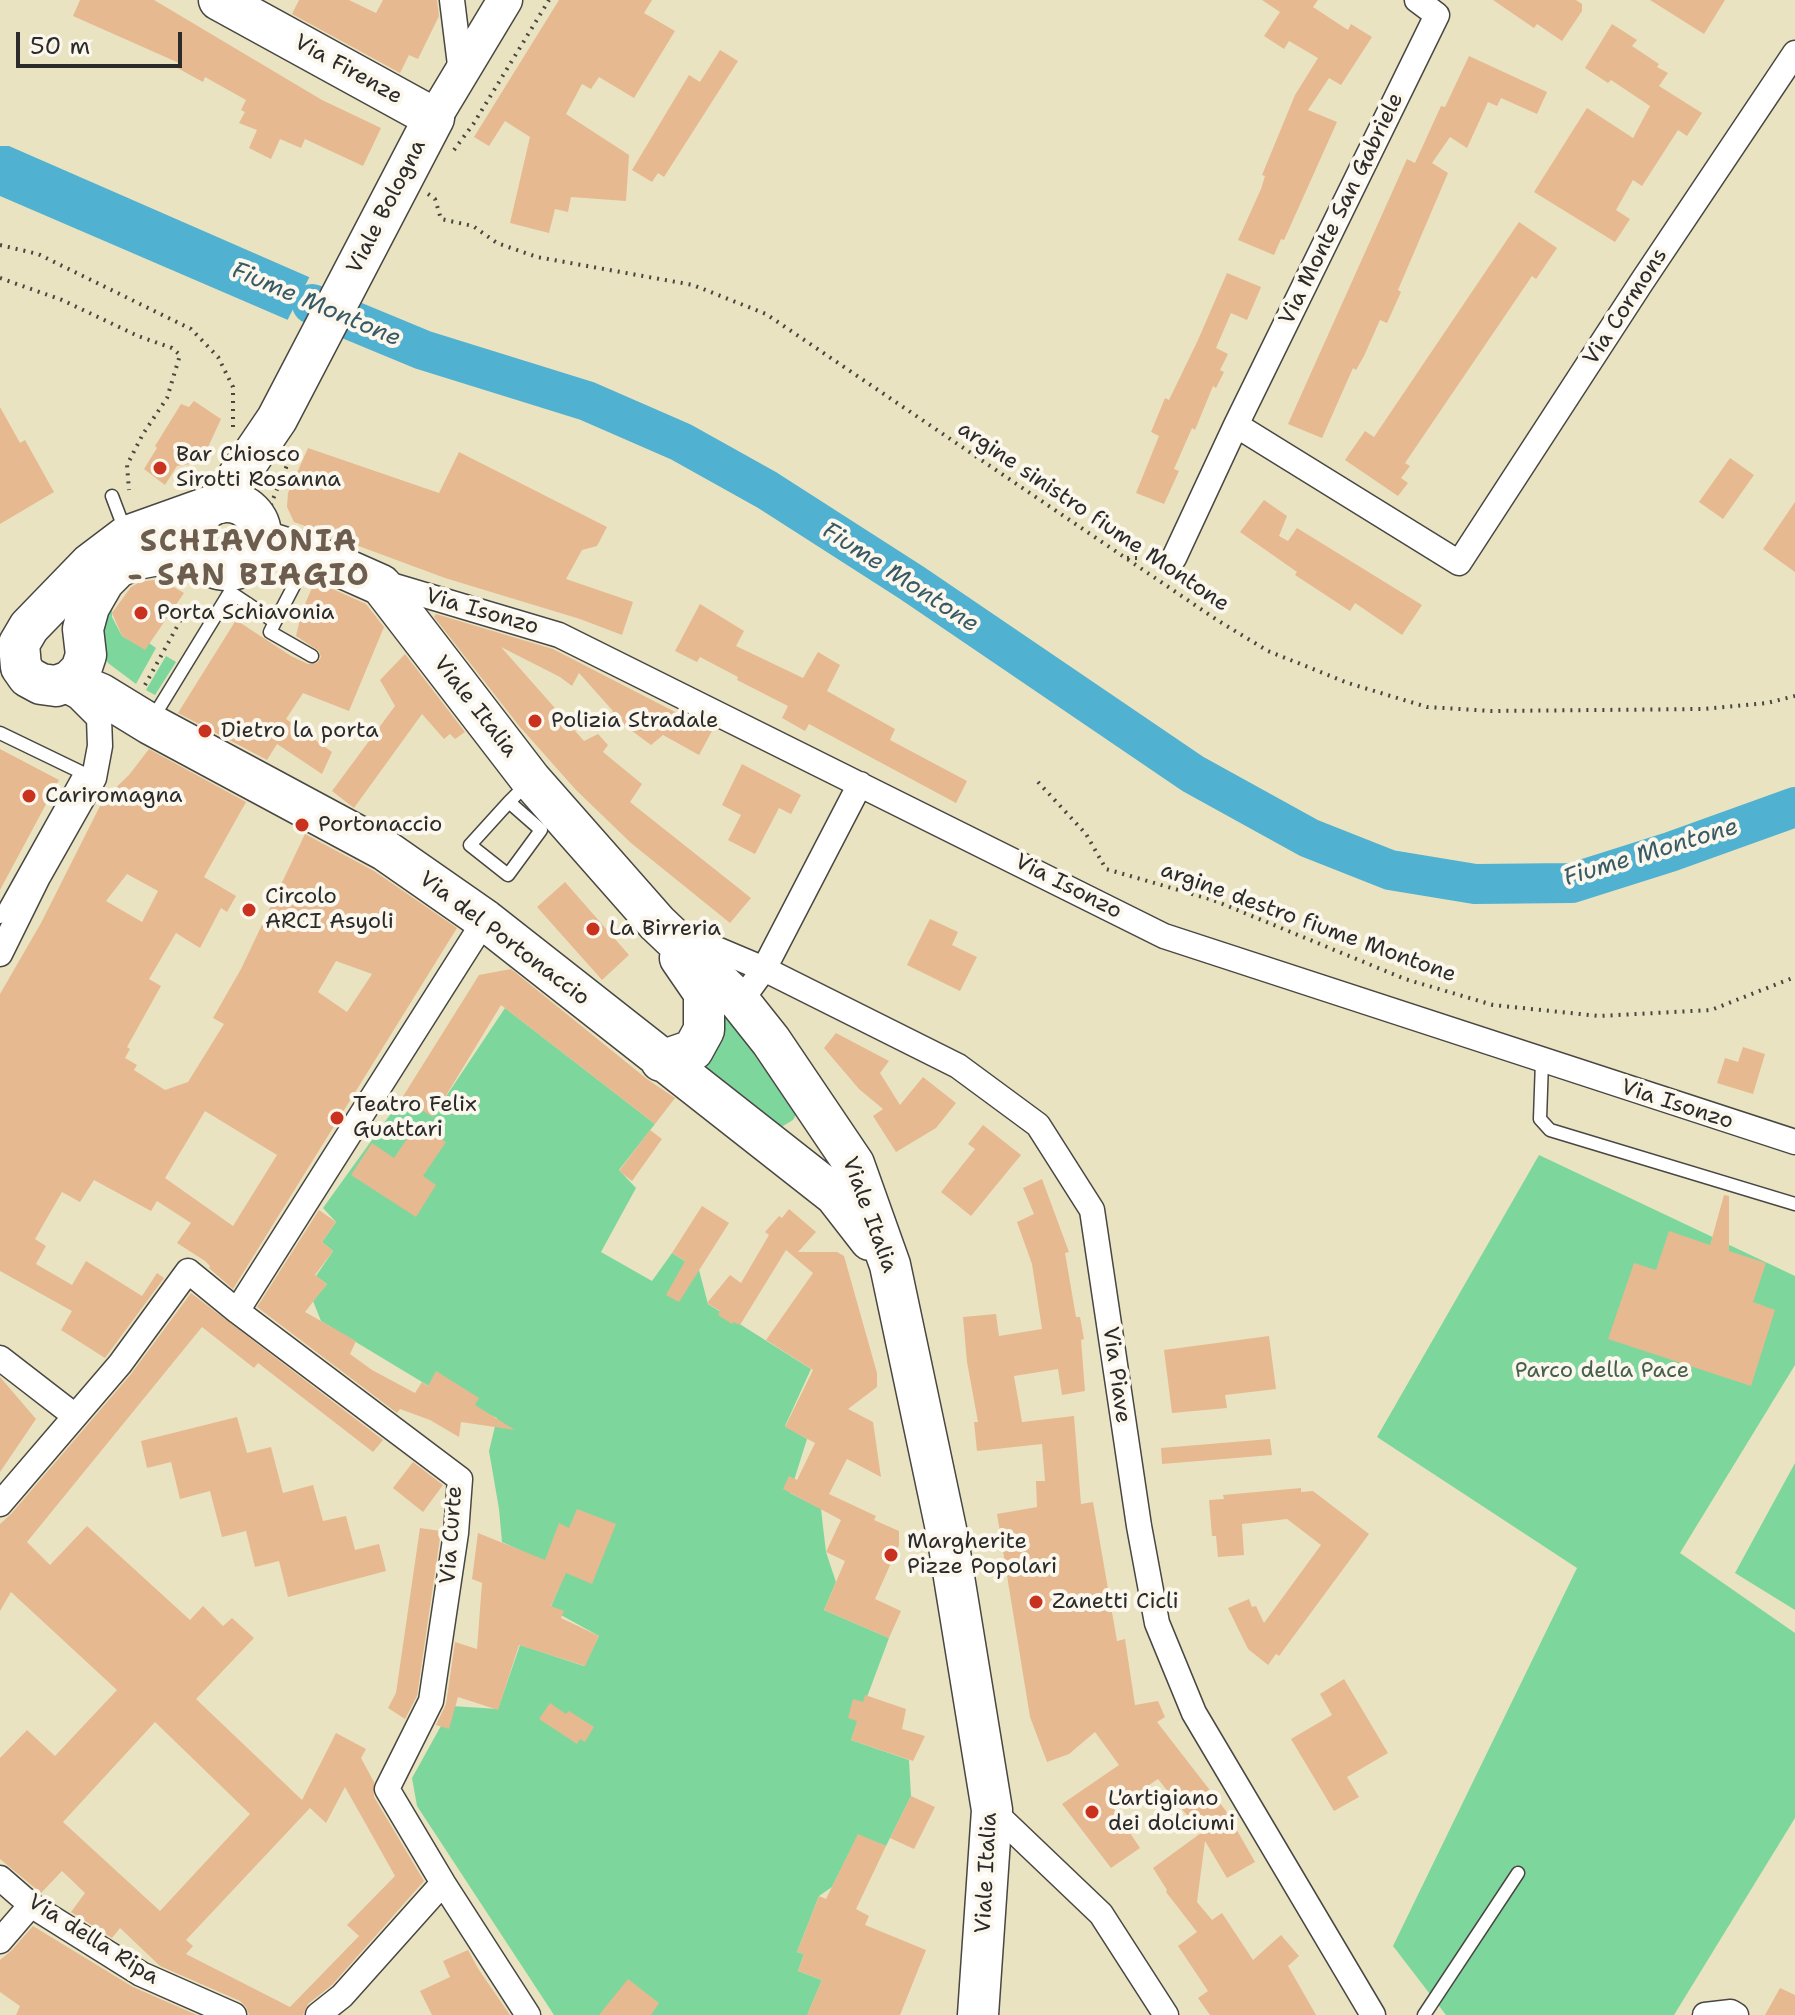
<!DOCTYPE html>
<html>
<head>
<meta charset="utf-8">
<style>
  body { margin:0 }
  #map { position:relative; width:1795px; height:2015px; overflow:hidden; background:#eae3c1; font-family:"Shantell Sans",sans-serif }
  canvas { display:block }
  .scale { position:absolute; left:16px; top:32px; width:166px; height:36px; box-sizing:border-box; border:4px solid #2b2b2b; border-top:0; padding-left:10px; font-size:24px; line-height:28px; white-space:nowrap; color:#2b2b2b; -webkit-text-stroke:6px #fbf7ec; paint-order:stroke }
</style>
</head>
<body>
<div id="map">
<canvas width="1795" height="2015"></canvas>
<div class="scale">50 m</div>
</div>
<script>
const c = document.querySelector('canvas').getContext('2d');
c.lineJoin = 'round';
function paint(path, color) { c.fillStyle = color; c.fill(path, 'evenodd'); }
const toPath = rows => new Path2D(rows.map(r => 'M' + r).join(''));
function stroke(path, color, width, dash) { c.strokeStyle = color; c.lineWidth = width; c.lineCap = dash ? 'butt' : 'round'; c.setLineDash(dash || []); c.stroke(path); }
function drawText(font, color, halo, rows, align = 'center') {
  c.font = font + ' "Shantell Sans",sans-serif'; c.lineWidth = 8; c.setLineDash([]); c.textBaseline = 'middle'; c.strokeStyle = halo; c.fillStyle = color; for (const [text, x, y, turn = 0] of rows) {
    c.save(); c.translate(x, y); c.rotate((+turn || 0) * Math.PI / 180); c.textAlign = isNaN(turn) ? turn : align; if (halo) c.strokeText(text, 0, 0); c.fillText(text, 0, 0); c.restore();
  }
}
const green = toPath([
  [113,592,112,617,122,636,145,649,149,643,156,648,136,684,108,663,104,655,101,627],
  [166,656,176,662,155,695,146,690],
  [710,995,799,1109,793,1120,783,1126,775,1124,690,1061],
  [505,1008,655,1124,619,1170,636,1188,601,1252,652,1281,672,1253,699,1270,708,1304,811,1369,785,1426,807,1439,790,1493,821,1509,826,1552,836,1582,824,1610,889,1638,851,1740,909,1760,911,1796,886,1846,858,1835,832,1887,819,1896,797,1952,804,1954,798,1971,822,1980,808,2013,813,2015,554,2015,417,1806,412,1778,452,1706,498,1709,520,1645,584,1666,599,1636,550,1609,566,1571,502,1542,499,1509,489,1451,497,1418,437,1391,321,1321,313,1301,327,1284,316,1276,333,1251,322,1242,336,1222,323,1208,402,1098,433,1116],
  [1539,1155,1795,1276,1795,1365,1680,1553,1795,1633,1795,1818,1674,2015,1446,2015,1393,1946,1577,1568,1377,1437],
  [1795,1463,1795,1610,1735,1573]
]);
const water = toPath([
  [0,146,9,146,373,305,353,348,0,196]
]);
const pier = toPath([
  [311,274,376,303,352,352,286,323]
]);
const river = toPath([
  [312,304,423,350,587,401,681,442,767,490,912,583,1193,774,1309,838,1390,870,1475,884,1572,883,1670,852,1795,807]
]);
const building = toPath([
  [80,0,154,0,322,100,381,128,363,166,305,139,301,148,280,139,271,159,249,148,257,130,239,123,245,112,241,110,246,100,205,77,203,82,190,75,176,67,179,63,73,16],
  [299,0,349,0,376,13,383,0,437,0,439,16,418,59,409,55,400,73,292,14],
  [559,0,652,0,644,13,675,31,634,98,599,77,591,89,582,84,566,114,629,155,626,201,571,197,568,212,555,209,549,233,510,223,530,137,505,121,489,146,474,137],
  [1262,0,1318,0,1313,7,1348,30,1351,24,1372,37,1341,85,1329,78,1308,110,1337,122,1284,240,1281,239,1274,255,1238,240,1261,189,1265,176,1262,175,1295,95,1318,58,1289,41,1284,49,1264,36,1280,12],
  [1493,0,1576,0,1582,4,1582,11,1562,41,1537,24,1534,28],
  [1650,0,1725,0,1704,34],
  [1612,24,1637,40,1632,46,1659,64,1657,67,1668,73,1659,86,1702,113,1687,136,1678,130,1642,186,1633,180,1616,210,1630,219,1615,242,1534,192,1587,108,1633,138,1650,106,1611,80,1608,83,1585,68],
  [720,50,738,61,664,177,658,173,652,182,632,170,689,75,700,82],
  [1469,56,1547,92,1537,114,1501,98,1497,106,1488,102,1467,148,1450,137,1432,163,1448,173,1398,290,1401,292,1387,323,1380,320,1364,356,1356,370,1353,368,1322,438,1288,424,1407,159,1415,163,1441,106,1445,107],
  [1519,222,1557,248,1536,279,1532,276,1405,463,1410,466,1401,478,1408,483,1398,496,1345,460,1365,431,1374,437],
  [1227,273,1261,287,1247,320,1231,313,1216,348,1228,354,1220,370,1224,372,1216,388,1213,386,1195,430,1192,428,1174,469,1179,471,1164,504,1136,493,1159,436,1151,432,1165,398,1169,400,1198,340],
  [194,401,221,419,203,458,197,463,177,466,165,485,144,469,157,448,155,446,181,404,189,407],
  [0,407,20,443,25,440,54,492,0,524],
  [308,448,439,493,459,452,607,527,597,546,582,550,566,579,633,602,622,635,580,619,445,578,294,522,287,507,288,493],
  [1730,458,1754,475,1723,519,1699,502],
  [1264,500,1287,516,1279,536,1288,541,1297,528,1422,605,1402,635,1355,603,1350,611,1295,575,1297,572,1240,532],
  [1795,502,1795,572,1763,549],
  [160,579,184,593,145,650,122,636,112,613,131,587,140,582],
  [315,581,366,604,384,627,349,711,303,693,286,719,332,752,322,774,277,744,267,760,178,713,236,620,291,656,308,664,317,663,321,657,319,651,296,636,302,611],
  [700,604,744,631,736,646,803,678,818,652,840,665,827,691,895,729,890,740,967,781,956,803,809,724,805,731,782,718,788,706,737,680,738,677,700,657,697,662,675,651],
  [436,614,553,649,712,731,699,755,663,735,651,745,609,714,613,711,579,673,572,686,560,677,501,647,584,741,598,734,608,745,603,752,642,784,630,802,751,898,730,923,631,843,576,790,520,727,434,617],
  [405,654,465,732,455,739,450,734,444,739,422,714,354,808,332,791,395,706,380,680],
  [0,749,59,780,0,890],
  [149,749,246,802,204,877,236,896,227,912,221,908,200,948,176,933,149,979,161,986,127,1047,130,1049,125,1058,137,1065,134,1070,165,1090,188,1082,224,1024,213,1018,241,969,305,834,374,871,457,928,233,1289,209,1268,210,1266,205,1261,177,1243,191,1223,157,1201,151,1211,94,1180,80,1202,62,1192,35,1239,46,1246,36,1264,72,1285,86,1261,142,1296,157,1273,164,1278,105,1358,61,1330,72,1311,0,1271,0,994,41,923,103,800,129,775],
  [127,874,158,891,142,922,106,901],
  [336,961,372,974,347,1012,318,992],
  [205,1111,277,1155,233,1226,165,1178],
  [742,764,801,795,791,814,779,808,755,854,728,840,741,815,722,805],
  [565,882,629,955,602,980,537,907],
  [930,919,958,932,952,945,977,957,960,991,907,965],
  [511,969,647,1079,675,1098,655,1124,501,1005,433,1117,402,1098,479,975],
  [836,1033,889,1061,880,1073,900,1105,923,1077,956,1103,936,1128,896,1152,873,1116,883,1109,859,1089,824,1048],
  [1743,1047,1765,1054,1753,1094,1717,1083,1725,1058,1738,1062],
  [417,1124,446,1142,423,1176,436,1185,416,1217,351,1175,372,1143,394,1158],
  [983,1125,1021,1155,971,1216,941,1192,975,1149,968,1144],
  [650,1130,662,1139,632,1181,619,1171],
  [1042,1179,1069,1252,1065,1253,1076,1317,1080,1317,1084,1339,1081,1340,1085,1391,1062,1395,1058,1369,1014,1376,1022,1422,1074,1416,1081,1504,1093,1502,1117,1641,1125,1639,1135,1705,1158,1701,1165,1717,1157,1722,1226,1811,1255,1862,1227,1878,1205,1841,1197,1902,1212,1920,1222,1913,1253,1960,1281,1935,1299,1956,1288,1966,1316,2015,1210,2015,1198,1998,1208,1991,1178,1946,1197,1932,1166,1892,1167,1890,1153,1868,1201,1833,1158,1779,1114,1809,1140,1848,1111,1868,1062,1804,1119,1765,1095,1732,1069,1754,1047,1762,1030,1717,997,1514,1037,1507,1036,1481,1045,1481,1042,1444,977,1451,974,1422,978,1422,967,1362,963,1317,996,1314,999,1336,1042,1329,1032,1264,1017,1222,1034,1214,1023,1188],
  [1724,1195,1729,1196,1729,1251,1766,1263,1753,1302,1775,1310,1751,1386,1608,1339,1634,1263,1656,1270,1669,1231,1710,1245],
  [702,1206,729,1223,679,1302,666,1295,685,1261,672,1253],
  [789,1209,816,1232,798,1252,837,1252,844,1256,877,1373,877,1387,848,1409,873,1422,881,1477,847,1459,829,1494,876,1516,874,1520,899,1531,899,1545,875,1599,901,1611,889,1638,824,1610,845,1561,826,1552,841,1520,783,1489,789,1476,797,1480,815,1443,785,1427,813,1370,766,1340,813,1273,786,1250,740,1325,733,1322,732,1324,718,1315,720,1311,707,1303,730,1275,741,1283,769,1235,765,1232,779,1216,782,1218],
  [319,1210,336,1222,322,1242,333,1251,315,1275,327,1284,305,1312,356,1341,350,1354,372,1370,415,1393,422,1382,428,1386,436,1371,479,1398,475,1405,515,1430,461,1422,459,1437,430,1420,400,1409,397,1413,257,1307],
  [191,1293,383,1440,373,1452,258,1363,254,1368,202,1327,27,1542,50,1565,87,1526,190,1620,203,1606,223,1626,232,1618,254,1638,196,1699,302,1800,336,1733,366,1749,361,1758,374,1782,374,1797,424,1881,332,1985,308,2004,303,2015,249,2015,246,2007,240,2001,160,1966,120,1928,112,1938,71,1912,85,1893,62,1871,41,1893,0,1859,0,1758,27,1730,55,1756,117,1690,11,1592,0,1611,0,1524,11,1514,131,1374],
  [155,1722,250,1814,160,1911,63,1822],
  [345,1787,395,1876,347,1925,359,1936,290,2007,186,1954,193,1946,186,1940,310,1808,326,1823],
  [1269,1336,1276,1389,1225,1395,1227,1408,1172,1413,1164,1350],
  [0,1377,36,1419,0,1472],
  [237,1417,247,1453,271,1447,283,1493,313,1485,323,1521,346,1516,355,1550,379,1544,386,1571,288,1597,279,1561,255,1567,246,1531,222,1537,210,1491,180,1499,171,1462,147,1468,141,1441],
  [1270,1439,1272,1455,1162,1464,1161,1448],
  [413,1462,443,1485,423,1512,393,1488],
  [1301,1488,1301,1492,1313,1491,1369,1534,1279,1656,1276,1654,1268,1665,1248,1649,1228,1608,1249,1599,1252,1607,1256,1606,1264,1623,1321,1545,1287,1519,1242,1524,1244,1555,1218,1557,1216,1536,1212,1536,1209,1500,1224,1499,1223,1495],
  [577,1509,616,1524,592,1584,566,1573,551,1606,564,1611,561,1618,599,1636,585,1666,519,1645,498,1710,458,1697,449,1729,436,1725,446,1704,455,1642,477,1649,482,1583,472,1579,478,1533,545,1560,559,1523,569,1528],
  [420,1528,441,1531,417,1696,405,1719,388,1708,396,1693],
  [1344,1679,1388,1753,1347,1777,1359,1797,1334,1811,1291,1739,1332,1715,1320,1694],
  [865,1695,906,1709,902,1729,925,1736,913,1761,851,1740,857,1721,848,1718,853,1699,863,1702],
  [550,1703,566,1714,569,1711,594,1727,585,1742,580,1739,577,1744,539,1719],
  [911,1796,935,1807,914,1849,890,1838],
  [858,1834,886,1846,856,1909,869,1916,865,1925,926,1950,900,2015,807,2015,822,1980,798,1971,804,1954,797,1952,819,1896,826,1899],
  [33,1926,133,1987,197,2015,16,2015,20,2006,0,1992,0,1960,11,1951],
  [468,1950,479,1970,510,2015,432,2015,420,1991,450,1977,443,1961],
  [628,1979,659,2003,651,2015,599,2015],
  [1780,1988,1795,1995,1795,2015,1765,2015]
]);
const path = toPath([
  [454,150,474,123,549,0],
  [428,194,435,199,441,219,473,226,497,243,537,257,693,285,766,314,1217,620,1268,651,1348,683,1427,707,1492,711,1703,709,1767,703,1795,696],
  [0,245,38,254,191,329,218,357,233,387,233,428],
  [0,278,62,300,138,336,172,348,180,355,167,398,143,434,127,465,129,490],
  [274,513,271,504,290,458],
  [1127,558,1154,558],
  [247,582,263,573],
  [145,685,190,603],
  [1038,782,1086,834,1106,869,1213,900,1405,979,1493,1005,1599,1016,1711,1010,1795,977]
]);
const lane = toPath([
  [112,496,126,533],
  [230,592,275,622,299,576],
  [275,622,270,632,312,656],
  [151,721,230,592,229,570],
  [0,733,87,775],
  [509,802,541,830,508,875,470,845,509,802,526,785],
  [0,917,81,772],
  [1542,1061,1540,1119,1550,1130,1795,1204],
  [1424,2015,1518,1873]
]);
const street = toPath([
  [452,0,461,73],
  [1417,0,1437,15,1236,425,1459,563,1641,283,1795,53],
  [1174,558,1236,425],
  [381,582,559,635,1164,936,1795,1142],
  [681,934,764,969,958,1066,1038,1125,1092,1210,1139,1526,1157,1623,1194,1713,1373,2015],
  [0,954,38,877,94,778,100,746,99,718,78,697,69,692],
  [740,1002,764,969,860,784],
  [237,1311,485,920],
  [0,1358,75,1416],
  [0,1504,120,1364,188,1271,237,1311,460,1479,456,1533,431,1701,387,1789,443,1883,528,2015],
  [992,1810,1101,1914,1166,2015],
  [0,1878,31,1905,141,1974,234,2015],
  [0,1941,31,1905],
  [318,2015,342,1996,443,1883],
  [1705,2015,1731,2012,1736,2015]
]);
const secondary = toPath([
  [434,118,505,0]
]);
const primary = toPath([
  [219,0,434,118,277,419,220,503],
  '193 536a34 34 0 1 1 68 0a34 34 0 1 1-68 0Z',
  [261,540,327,561,381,585,531,780,657,923,740,1002,771,1041,854,1164,890,1265,947,1534,992,1810,978,2015],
  [203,561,176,554,153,556,132,560,117,568,104,581,89,607,83,629,86,655,81,670,70,681,56,686,41,684,28,677,21,667,19,644,29,627,90,564,127,536,211,506],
  [70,681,101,694,150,724,386,851,485,920,835,1195,870,1240],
  [661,1061,693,1050,704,1030,704,993,680,958]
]);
const markers = [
  [160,468,8,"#c8321e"],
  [141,613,8,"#c8321e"],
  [535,721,8,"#c8321e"],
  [205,731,8,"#c8321e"],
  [29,796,8,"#c8321e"],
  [302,825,8,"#c8321e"],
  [249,910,8,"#c8321e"],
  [593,929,8,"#c8321e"],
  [337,1118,8,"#c8321e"],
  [891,1555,8,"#c8321e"],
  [1036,1602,8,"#c8321e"],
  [1092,1812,8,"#c8321e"]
];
const streetNames = [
  ["Via Firenze",348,70,29],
  ["Viale Bologna",387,207,-63],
  ["Via Monte San Gabriele",1342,209,-64],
  ["Via Cormons",1626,307,-57],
  ["argine sinistro fiume Montone",1093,517,34],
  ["Via Isonzo",482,612,16],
  ["Viale Italia",475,707,52],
  ["Via Isonzo",1068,887,27],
  ["argine destro fiume Montone",1308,923,20],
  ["Via del Portonaccio",504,939,37],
  ["Via Isonzo",1677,1105,18],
  ["Viale Italia",869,1215,70],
  ["Via Piave",1116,1375,82],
  ["Via Curte",452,1535,-86],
  ["Viale Italia",987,1873,-87],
  ["Via della Ripa",93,1940,32]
];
const poiNames = [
  ["Bar Chiosco",176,455],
  ["Sirotti Rosanna",176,480],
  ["Porta Schiavonia",157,613],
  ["Polizia Stradale",551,721],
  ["Dietro la porta",221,731],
  ["Cariromagna",45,796],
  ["Portonaccio",318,825],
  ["Circolo",265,897],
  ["ARCI Asyoli",265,922],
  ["La Birreria",609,929],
  ["Teatro Felix",353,1105],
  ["Guattari",353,1130],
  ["Margherite",907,1542],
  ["Pizze Popolari",907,1567],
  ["Zanetti Cicli",1052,1602],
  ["L'artigiano",1108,1799],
  ["dei dolciumi",1108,1824]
];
const parkNames = [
  ["Parco della Pace",1602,1371]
];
const waterNames = [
  ["Fiume Montone",316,305,23],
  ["Fiume Montone",900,578,33],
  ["Fiume Montone",1651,853,-17]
];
const districtNames = [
  ["SCHIAVONIA",249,543],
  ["- SAN BIAGIO",249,577]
];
paint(green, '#7dd79d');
paint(water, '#51b1d0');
paint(pier, '#eae3c1');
stroke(river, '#51b1d0', 40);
paint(building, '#e6b991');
stroke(lane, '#484742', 15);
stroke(street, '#484742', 27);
stroke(secondary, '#484742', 37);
stroke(primary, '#484742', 43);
stroke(path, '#484742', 4, [2, 6]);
stroke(lane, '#fff', 12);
stroke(street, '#fff', 24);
stroke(secondary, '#fff', 34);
stroke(primary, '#fff', 40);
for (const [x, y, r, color] of markers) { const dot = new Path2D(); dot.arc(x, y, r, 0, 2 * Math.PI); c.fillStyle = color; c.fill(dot); stroke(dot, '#fbf7ec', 3); }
drawText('22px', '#2b2b2b', '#fbf7ec', streetNames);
drawText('22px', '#2b2b2b', '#fbf7ec', poiNames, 'left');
drawText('22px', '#445f4d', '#fbf7ec', parkNames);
drawText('italic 24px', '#385a65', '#fbf7ec', waterNames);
c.letterSpacing = '2px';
drawText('bold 30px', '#6c5d4f', '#fbf7ec', districtNames);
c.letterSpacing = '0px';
</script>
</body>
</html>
